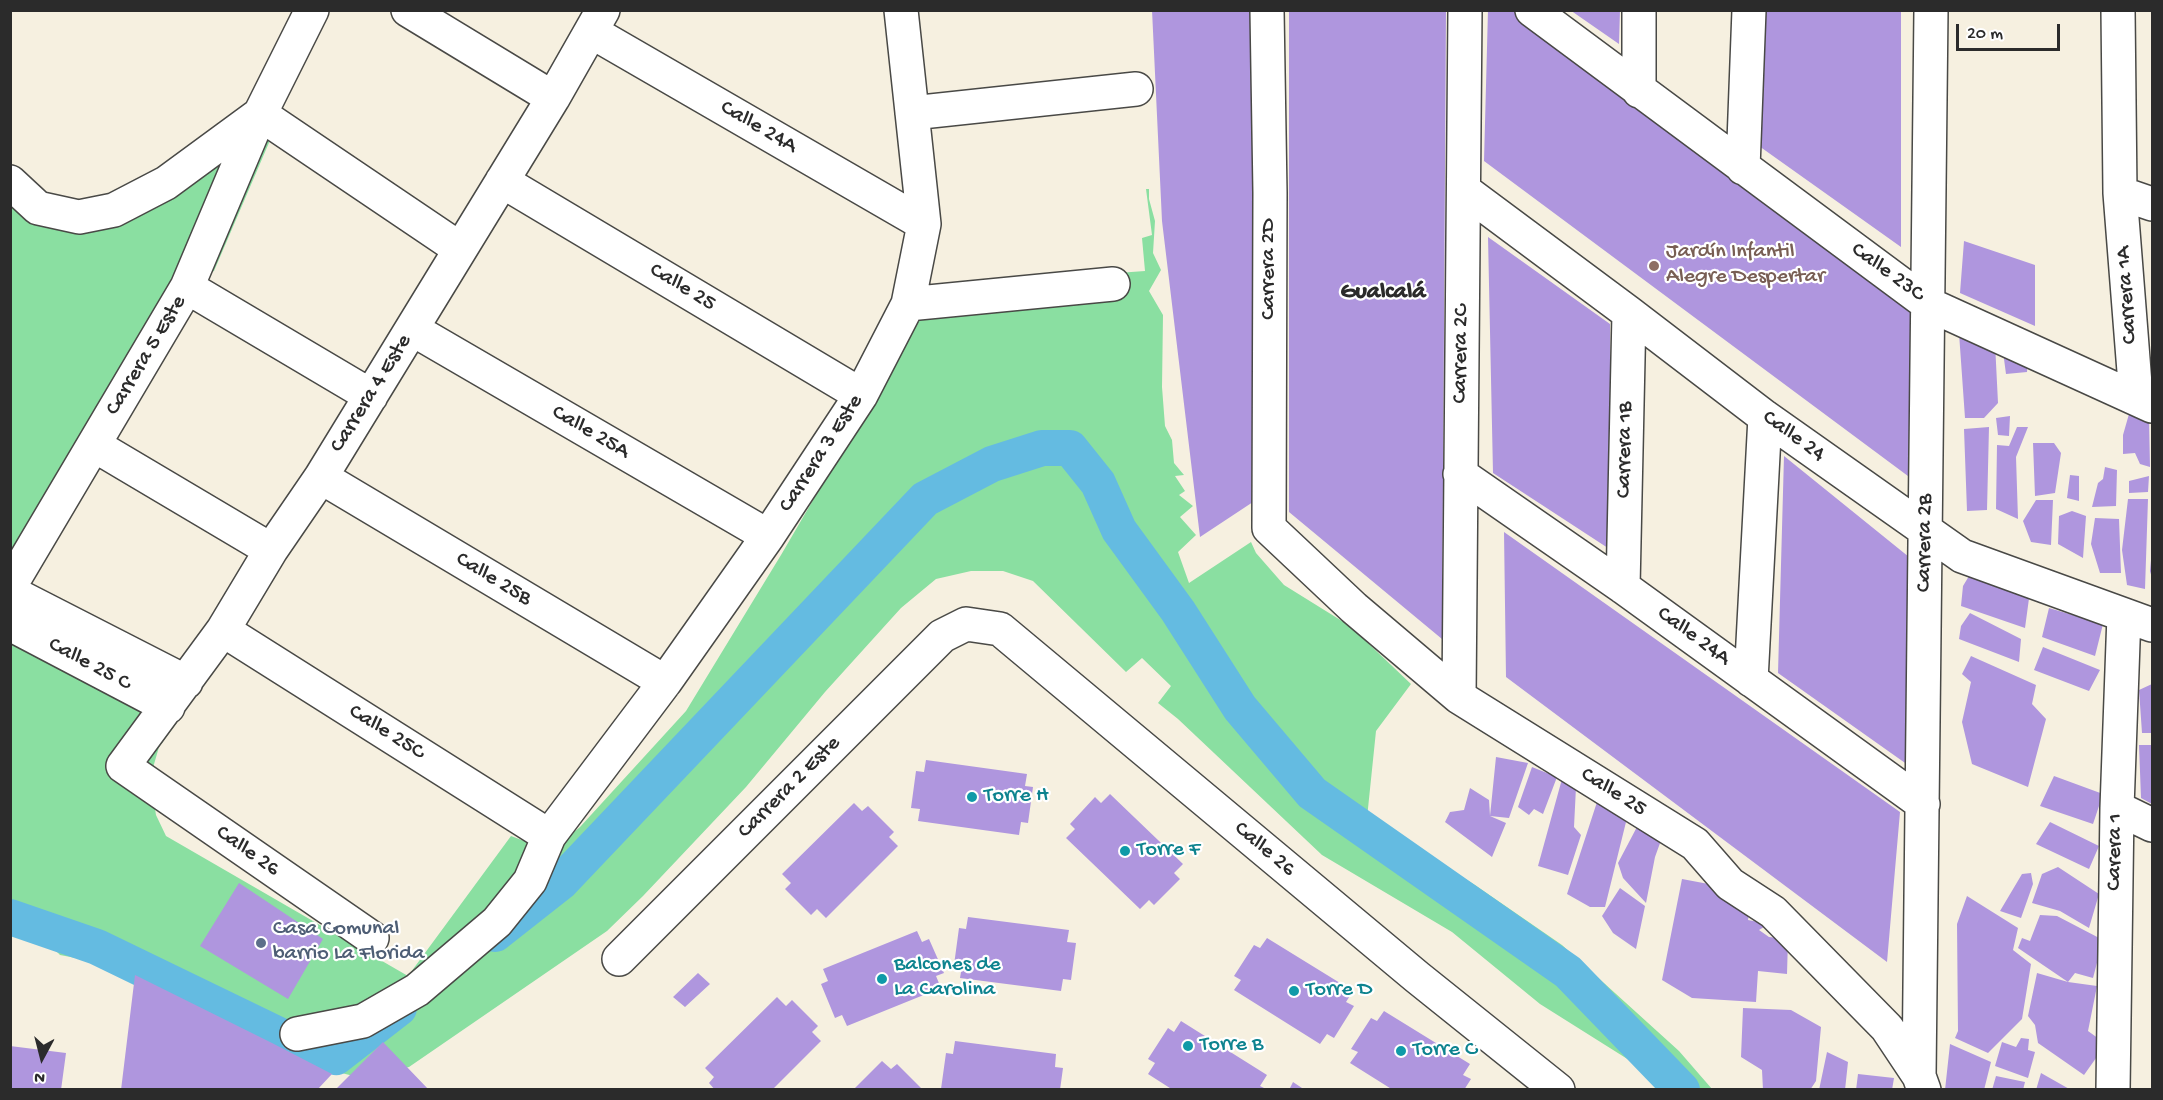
<!DOCTYPE html>
<html>
<head>
<meta charset="utf-8">
<style>
  body { margin:0 }
  #map { position:relative; width:2163px; height:1100px; overflow:hidden; background:#f6f0e0; font-family:"Gochi Hand",sans-serif }
  canvas { display:block }
  .frame { position:absolute; inset:0; border:12px solid #2b2b2b; pointer-events:none }
  .north { position:absolute; left:12px; top:1028px; width:60px; height:60px; -webkit-text-stroke:4px #fff; paint-order:stroke; rotate:187deg; font-size:16px; font-weight:700; line-height:24px; text-align:center; color:#2b2b2b }
  .north::after { content:''; display:block; margin:auto; width:21px; height:27px; background:#2b2b2b; clip-path:polygon(50% 0,100% 100%,50% 72%,0 100%) }
  .scale { position:absolute; left:1956px; top:24px; width:104px; height:27px; box-sizing:border-box; border:3px solid #2b2b2b; border-top:0; padding-left:8px; font-size:18px; line-height:21px; white-space:nowrap; color:#2b2b2b; -webkit-text-stroke:4px #fff; paint-order:stroke }
</style>
</head>
<body>
<div id="map">
<canvas width="2163" height="1100"></canvas>
<div class="frame"></div>
<div class="north">N</div>
<div class="scale">20 m</div>
</div>
<script>
const c = document.querySelector('canvas').getContext('2d');
c.lineJoin = 'round';
function paint(path, color) { c.fillStyle = color; c.fill(path, 'evenodd'); }
const toPath = rows => new Path2D(rows.map(r => 'M' + r).join(''));
function stroke(path, color, width, dash) { c.strokeStyle = color; c.lineWidth = width; c.lineCap = dash ? 'butt' : 'round'; c.setLineDash(dash || []); c.stroke(path); }
function drawText(font, color, halo, rows, align = 'center') {
  c.font = font + ' "Gochi Hand",sans-serif'; c.lineWidth = 4.5; c.setLineDash([]); c.textBaseline = 'middle'; c.strokeStyle = halo; c.fillStyle = color; for (const [text, x, y, turn = 0] of rows) {
    c.save(); c.translate(x, y); c.rotate((+turn || 0) * Math.PI / 180); c.textAlign = isNaN(turn) ? turn : align; if (halo) c.strokeText(text, 0, 0); c.fillText(text, 0, 0); c.restore();
  }
}
const green = toPath([
  [280,117,214,271,175,289,14,566,58,648,189,706,159,747,150,778,156,815,166,836,408,976,511,836,551,851,580,827,686,711,781,555,938,286,1145,271,1142,238,1152,235,1146,189,1149,189,1149,199,1155,221,1153,253,1161,270,1149,291,1163,315,1162,387,1165,426,1172,440,1174,463,1184,475,1175,476,1185,491,1179,495,1193,506,1180,517,1196,535,1178,552,1189,583,1251,542,1256,553,1284,585,1350,626,1411,684,1376,731,1367,818,1475,885,1562,945,1679,1051,1712,1089,1666,1089,1656,1077,1540,1004,1452,932,1322,855,1178,719,1158,703,1171,686,1142,658,1126,672,1033,581,1003,571,971,571,936,579,901,608,825,692,746,787,643,896,607,931,409,1067,366,1079,329,1070,290,1032,234,1001,149,972,60,955,11,905,10,173,93,225]
]);
const canal = toPath([
  [10,917,97,947,289,1040,336,1057,399,1008],
  [495,934,561,882,925,499,992,464,1042,448,1070,448,1098,483,1119,530,1178,611,1240,708,1312,793,1568,972,1682,1090]
]);
const building = toPath([
  [1152,10,1252,10,1256,500,1200,537,1162,221],
  [1289,10,1446,10,1442,639,1289,512],
  [1488,10,1515,10,1918,308,1912,479,1484,161],
  [1570,10,1620,10,1619,44],
  [1760,10,1901,10,1901,247,1759,146],
  [1488,237,1610,324,1611,550,1493,473],
  [1964,241,2035,265,2035,326,1960,293],
  [1959,333,1995,343,1998,403,1984,418,1965,418],
  [2002,344,2028,359,2027,372,2006,374],
  [2131,407,2149,418,2150,467,2140,464,2135,453,2123,454,2123,435],
  [2010,416,2009,436,1998,435,1996,418],
  [1989,427,1987,510,1967,511,1964,429],
  [2017,427,2028,427,2016,457,2018,519,1996,509,1997,445,2009,446],
  [2033,443,2054,443,2061,453,2055,493,2035,496],
  [1784,456,1909,557,1915,770,1778,673],
  [2105,467,2117,470,2116,506,2092,507,2098,483,2103,479],
  [2070,475,2079,476,2079,501,2067,498],
  [2149,476,2148,492,2129,493,2129,481],
  [2128,499,2148,499,2145,589,2127,585,2122,550],
  [2036,500,2053,500,2051,545,2031,542,2023,521],
  [2072,511,2086,516,2083,558,2058,544,2059,516],
  [2095,518,2119,519,2121,573,2100,573,2091,544],
  [1504,532,1900,812,1887,962,1506,677],
  [2151,560,2152,560,2152,578,2150,571],
  [1972,571,2030,591,2025,628,1961,606,1963,586],
  [2049,608,2103,624,2095,656,2042,637],
  [1970,613,2021,639,2019,662,1959,639,1961,626],
  [2043,647,2100,670,2089,691,2034,670],
  [1971,656,2036,685,2032,704,2046,719,2028,787,1972,764,1962,722,1971,682,1962,674],
  [2152,684,2152,733,2142,733,2139,690],
  [2139,745,2152,745,2152,804,2141,798],
  [1496,757,1528,763,1509,818,1490,816,1506,823,1492,857,1445,822,1450,812,1464,810,1470,788,1489,800,1490,816],
  [926,760,1027,774,1025,786,1033,787,1028,823,1021,822,1019,835,918,821,920,809,911,808,916,771,924,772],
  [1532,767,1557,777,1543,814,1534,809,1529,815,1518,807],
  [2054,776,2103,794,2093,824,2040,806],
  [1562,779,1576,787,1574,827,1581,835,1568,875,1538,866],
  [1110,794,1183,864,1174,873,1180,879,1154,905,1149,900,1140,909,1066,838,1075,829,1070,824,1095,797,1101,803],
  [1597,802,1626,822,1605,907,1590,907,1567,894],
  [854,803,862,811,868,806,894,832,889,837,898,846,826,918,817,909,811,915,785,889,791,883,782,874],
  [2050,822,2099,846,2089,869,2036,844],
  [1638,825,1664,832,1655,857,1646,903,1623,878,1618,863],
  [2058,867,2099,894,2089,928,2060,911,2032,903,2042,874],
  [2031,873,2033,884,2021,918,2000,911,2022,874],
  [1682,879,1735,889,1750,908,1748,920,1769,924,1759,930,1769,937,1788,939,1787,974,1758,971,1756,1002,1692,998,1662,980],
  [239,883,323,939,288,999,200,946],
  [1620,888,1645,906,1636,949,1613,933,1602,916],
  [1967,896,2018,928,2013,950,2031,964,2022,1019,1988,1053,1955,1038,1958,1031,1957,924],
  [2040,915,2057,916,2103,940,2093,978,2075,973,2068,982,2018,948,2022,938,2030,941],
  [968,917,1069,930,1067,942,1076,943,1071,980,1063,979,1061,991,960,978,962,966,954,965,959,928,966,929],
  [917,931,922,942,929,939,944,973,936,976,941,988,847,1026,842,1015,835,1018,821,984,828,981,823,969],
  [1267,938,1353,991,1346,1002,1354,1006,1334,1038,1327,1034,1320,1044,1234,990,1241,980,1234,976,1254,945,1260,948],
  [698,973,710,984,685,1007,673,997],
  [2037,973,2068,982,2097,986,2088,1031,2106,1044,2084,1075,2038,1043,2035,1025,2028,1016],
  [135,975,272,1043,332,1074,317,1090,121,1090],
  [777,997,786,1006,792,1000,818,1026,812,1032,821,1041,772,1090,715,1090,709,1083,714,1077,705,1068],
  [1743,1008,1791,1010,1821,1027,1816,1081,1810,1090,1763,1090,1762,1070,1741,1057],
  [1384,1011,1470,1064,1463,1075,1471,1079,1464,1090,1393,1090,1350,1063,1358,1052,1351,1049,1371,1018,1377,1021],
  [1181,1021,1267,1075,1260,1086,1268,1090,1173,1090,1148,1074,1155,1063,1148,1059,1168,1028,1174,1032],
  [2021,1038,2029,1039,2028,1050,2035,1052,2028,1078,1995,1066,2002,1042,2016,1047],
  [955,1041,1056,1054,1055,1067,1063,1068,1060,1090,941,1089,946,1053,953,1054],
  [383,1042,429,1090,335,1090],
  [1950,1044,1991,1062,1984,1090,1945,1090],
  [10,1046,66,1053,61,1090,10,1090],
  [1827,1052,1848,1062,1845,1090,1819,1090],
  [882,1061,891,1069,897,1064,923,1090,853,1090],
  [2041,1073,2071,1090,2036,1090],
  [1858,1074,1894,1078,1892,1090,1856,1090],
  [1996,1076,2025,1082,2023,1090,1992,1090],
  [1293,1082,1305,1090,1289,1090]
]);
const minor = toPath([
  [408,10,553,98],
  [1267,10,1270,193,1269,528,1354,608,1459,697,1695,844,1730,884,1773,912,1887,1028,1919,1076,1924,1090],
  [1532,10,1928,304,2152,406],
  [2118,10,2120,193,2136,397],
  [592,32,924,224],
  [1639,91,1639,10],
  [912,113,1136,89],
  [260,114,460,249],
  [1743,168,1749,10],
  [502,181,861,395],
  [10,182,38,208,79,217,114,210,166,183,260,114],
  [1465,191,1629,313,1765,417,1962,556,2152,625],
  [2120,193,2152,204],
  [187,287,371,396],
  [908,304,1113,284],
  [412,329,768,536],
  [94,445,271,550],
  [1460,474,1623,587,1923,804],
  [321,477,665,682],
  [10,586,187,287,260,114,312,10],
  [1623,587,1629,313],
  [20,597,186,682],
  [10,624,168,707],
  [223,630,549,836],
  [1751,680,1765,417],
  [1459,697,1465,10],
  [2117,808,2152,825],
  [372,938,123,766,223,630,271,550,321,477,553,98,603,10],
  [619,959,942,636,966,624,1000,629,1417,977,1558,1090],
  [297,1034,363,1021,417,990,497,922,530,881,549,836,665,682,768,536,861,395,908,304,924,224,901,10],
  [1919,1076,1931,10],
  [2113,1090,2117,808,2124,615]
]);
const markers = [
  [1654,266,6,"#8d6e63"],
  [972,797,6,"#0f9aa8"],
  [1125,851,6,"#0f9aa8"],
  [261,943,6,"#5c6f8a"],
  [882,979,6,"#0f9aa8"],
  [1294,991,6,"#0f9aa8"],
  [1188,1046,6,"#0f9aa8"],
  [1401,1051,6,"#0f9aa8"]
];
const streetNames = [
  ["Calle 24A",758,128,30],
  ["Carrera 2D",1270,269,-90],
  ["Calle 23C",1887,273,36],
  ["Calle 25",682,288,31],
  ["Carrera 1A",2128,295,-94],
  ["Carrera 2C",1462,354,-89],
  ["Carrera 5 Este",147,356,-59],
  ["Carrera 4 Este",372,394,-58],
  ["Calle 25A",590,433,30],
  ["Calle 24",1793,437,36],
  ["Carrera 1B",1626,450,-89],
  ["Carrera 3 Este",822,454,-57],
  ["Carrera 2B",1926,543,-89],
  ["Calle 25B",493,580,31],
  ["Calle 24A",1693,637,36],
  ["Calle 25 C",89,665,28],
  ["Calle 25C",386,733,32],
  ["Carrera 2 Este",790,788,-45],
  ["Calle 25",1613,793,32],
  ["Calle 26",1264,850,40],
  ["Calle 26",247,852,35],
  ["Carera 1",2116,852,-89]
];
const educationNames = [
  ["Jardín Infantil",1666,253],
  ["Alegre Despertar",1666,278]
];
const cultureNames = [
  ["Torre H",984,797],
  ["Torre F",1137,851],
  ["Balcones de",894,966],
  ["La Carolina",894,991],
  ["Torre D",1306,991],
  ["Torre B",1200,1046],
  ["Torre C",1413,1051]
];
const serviceNames = [
  ["Casa Comunal",273,930],
  ["barrio La Florida",273,955]
];
const neighbourhoodNames = [
  ["Gualcalá",1383,293]
];
paint(green, '#8adfa1');
stroke(canal, '#64bbe1', 36);
paint(building, '#af96de');
stroke(minor, '#494946', 36);
stroke(minor, '#fff', 33);
for (const [x, y, r, color] of markers) { const dot = new Path2D(); dot.arc(x, y, r, 0, 2 * Math.PI); c.fillStyle = color; c.fill(dot); stroke(dot, '#fff', 2); }
drawText('22px', '#2b2b2b', '#fff', streetNames);
drawText('22px', '#785e54', '#fff', educationNames, 'left');
drawText('22px', '#0d838f', '#fff', cultureNames, 'left');
drawText('22px', '#4e5e75', '#fff', serviceNames, 'left');
drawText('bold 24px', '#2b2b2b', '#fff', neighbourhoodNames);
</script>
</body>
</html>
